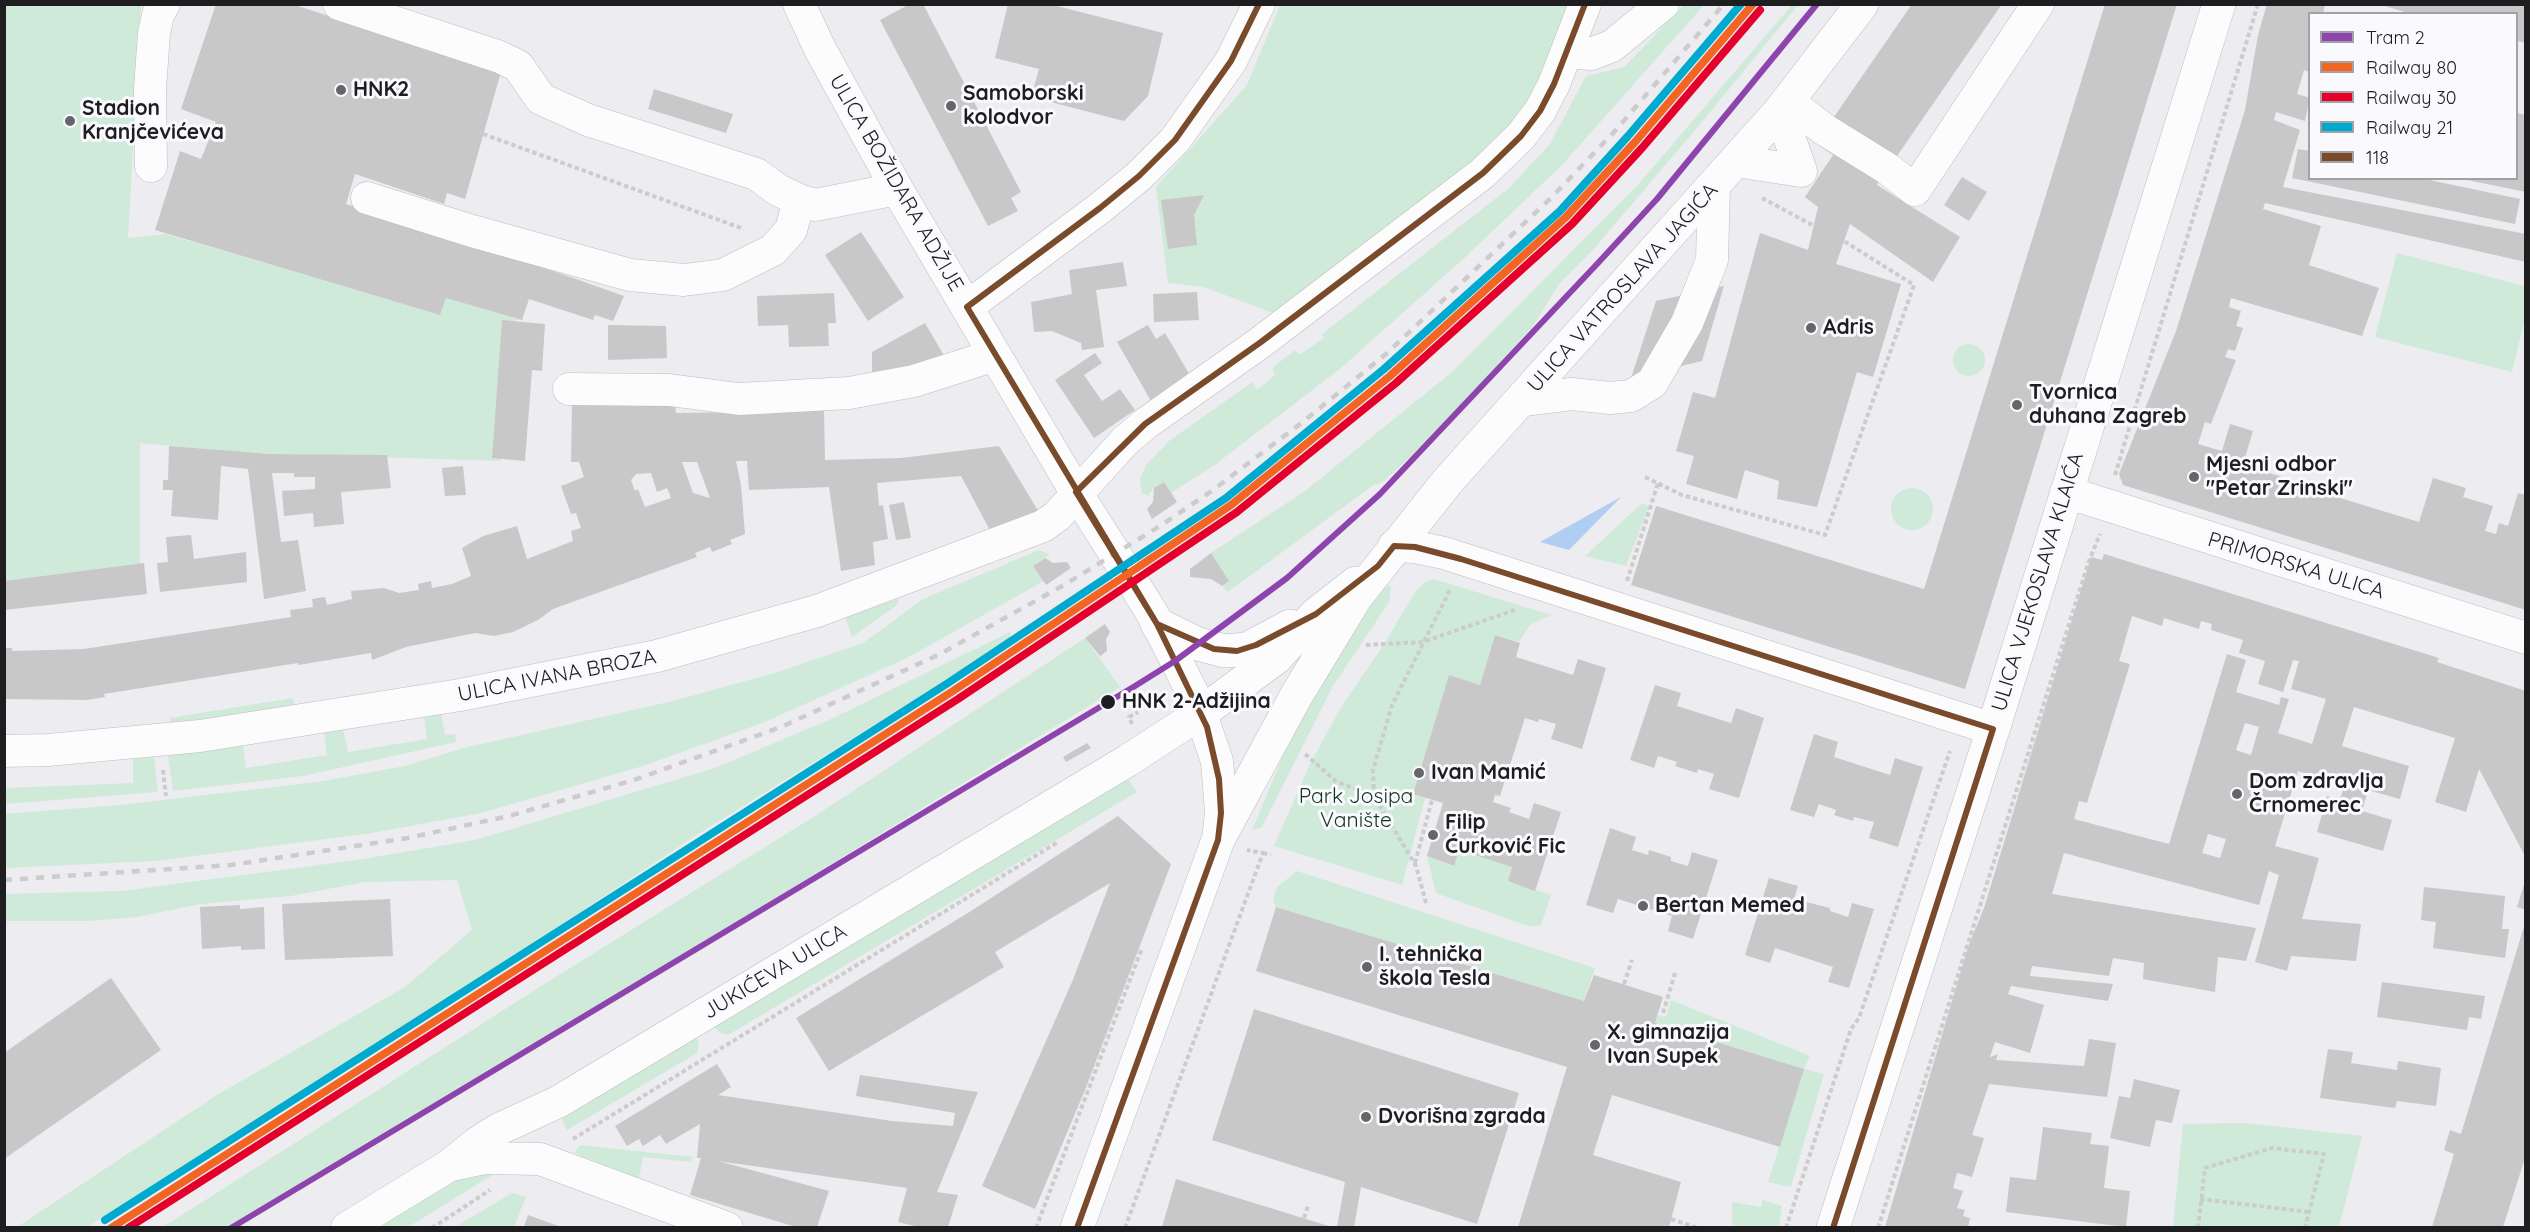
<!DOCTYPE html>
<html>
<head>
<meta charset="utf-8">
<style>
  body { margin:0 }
  #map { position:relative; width:2530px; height:1232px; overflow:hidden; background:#ececf1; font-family:Quicksand,sans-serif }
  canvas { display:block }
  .frame { position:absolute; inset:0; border:6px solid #1e1e21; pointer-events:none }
  .legend { position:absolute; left:2308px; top:12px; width:210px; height:168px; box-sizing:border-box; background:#f9f9fe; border:2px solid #a1a1a6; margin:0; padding:8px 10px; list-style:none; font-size:18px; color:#1e1e21 }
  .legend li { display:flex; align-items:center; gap:12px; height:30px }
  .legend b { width:30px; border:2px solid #a1a1a6 }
</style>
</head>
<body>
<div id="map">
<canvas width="2530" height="1232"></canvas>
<div class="frame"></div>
<ul class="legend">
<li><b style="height:8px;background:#8e44ad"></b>Tram 2</li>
<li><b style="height:8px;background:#f26522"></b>Railway 80</li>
<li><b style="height:8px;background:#e4002b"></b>Railway 30</li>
<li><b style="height:8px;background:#00a9ce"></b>Railway 21</li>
<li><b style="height:8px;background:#7a4b2a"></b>118</li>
</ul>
</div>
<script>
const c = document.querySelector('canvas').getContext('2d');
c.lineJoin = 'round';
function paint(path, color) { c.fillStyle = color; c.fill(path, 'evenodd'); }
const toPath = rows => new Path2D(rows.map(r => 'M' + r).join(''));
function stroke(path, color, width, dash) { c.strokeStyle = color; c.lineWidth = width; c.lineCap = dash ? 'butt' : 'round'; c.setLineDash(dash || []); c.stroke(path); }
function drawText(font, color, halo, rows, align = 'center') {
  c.font = font + ' Quicksand,sans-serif'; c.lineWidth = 6; c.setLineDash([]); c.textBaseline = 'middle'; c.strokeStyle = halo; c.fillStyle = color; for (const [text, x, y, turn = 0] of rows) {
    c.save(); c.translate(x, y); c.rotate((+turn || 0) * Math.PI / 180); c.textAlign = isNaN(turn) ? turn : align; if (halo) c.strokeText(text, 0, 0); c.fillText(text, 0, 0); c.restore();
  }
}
const green = toPath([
  [4,5,141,5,128,238,166,234,440,315,446,298,522,320,515,320,501,461,246,453,140,443,140,564,5,581],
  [1280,5,1569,5,1527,106,1494,147,1283,317,1204,287,1168,283,1156,187,1247,85],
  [1684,5,1704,5,1563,164,1460,262,1341,368,1216,464,1171,493,1164,482,1154,488,1148,496,1142,493,1140,479,1146,465,1169,441,1252,382,1257,390,1275,375,1272,368,1295,350,1299,355,1324,338,1322,334,1509,188,1550,144,1586,76,1624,67],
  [1792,5,1798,5,1697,128,1591,252,1560,283,1533,326,1431,437,1384,481,1372,486,1228,592,1222,586,1228,581,1211,553,1305,491,1452,372,1637,186],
  [2397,253,2525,286,2525,318,2512,372,2375,337],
  '1953 360a16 16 0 1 1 32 0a16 16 0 1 1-32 0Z',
  '1891 509a21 21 0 1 1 42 0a21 21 0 1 1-42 0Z',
  [1642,503,1648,506,1648,509,1626,566,1585,556],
  [1039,550,1050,554,1033,566,1044,581,907,658,765,722,643,766,481,813,366,834,155,861,5,868,4,814,120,805,318,782,405,766,464,748,673,701,778,672,863,643,923,599],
  [1434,579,1551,615,1530,625,1519,642,1495,635,1480,685,1449,676,1413,794,1425,798,1402,885,1274,846,1310,764,1341,707,1381,649,1415,592,1425,582],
  [1387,584,1391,588,1389,602,1333,686,1262,827,1252,830,1298,720,1355,628],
  [900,598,897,605,852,637,845,617],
  [1010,632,1012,637,916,699,706,829,489,972,87,1227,17,1227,217,1095,405,987,472,930,457,880,365,882,291,896,201,904,137,917,89,921,5,921,5,894,122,891,357,860,475,840,715,768,831,719],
  [1085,638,1120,687,238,1227,163,1227,557,976,815,816],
  [293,698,294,707,171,726,170,718],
  [441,712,445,735,455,734,456,742,303,776,173,791,168,755,243,746,246,768,327,755,324,733,343,729,348,752,427,739,424,715],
  [154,757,158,792,5,804,5,788,133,783,133,759],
  [1127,778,1137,792,728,1035,721,1033,713,1026],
  [1459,850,1512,867,1508,881,1551,895,1541,925,1531,927,1436,893,1427,856,1453,866],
  [1297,871,1595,968,1584,1001,1276,907,1273,899,1277,887],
  [1671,1000,1810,1056,1804,1069,1824,1074,1791,1187,1768,1182,1804,1069,1655,1023,1658,1015,1666,1017],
  [696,1037,699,1043,697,1053,567,1130,561,1117],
  [2246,1123,2362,1136,2339,1227,2173,1227,2183,1124],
  [580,1145,589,1146,693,1157,691,1162,643,1157,639,1179,574,1153],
  [480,1172,496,1173,408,1227,385,1227,383,1224,461,1178],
  [512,1193,526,1197,514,1227,455,1227],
  [1763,1200,1782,1206,1779,1227,1742,1227,1732,1224,1732,1202,1761,1207]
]);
const water = toPath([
  [1621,497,1569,550,1540,542]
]);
const building = toPath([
  [216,4,292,4,501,72,465,199,447,193,444,204,355,174,346,204,542,267,624,296,613,321,595,315,593,320,529,299,522,320,446,298,440,315,155,230,180,151,201,159,216,122,181,109],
  [910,4,923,4,1021,192,1011,198,1018,211,988,226,880,20],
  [1008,4,1049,4,1163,33,1148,96,1124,121,1031,97,1039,69,995,58],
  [1912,4,2002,4,1877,185,1960,237,1933,282,1850,224,1836,264,1901,284,1873,377,1857,372,1817,507,1777,499,1779,481,1745,470,1737,499,1686,484,1694,456,1676,451,1693,392,1715,398,1760,233,1808,250,1818,207,1805,197,1833,155,1816,143],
  [2105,4,2177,4,1965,689,1631,585,1656,506,1924,589],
  [2267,4,2325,4,2323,14,2310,14,2310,72,2304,70,2297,94,2310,98,2305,121,2276,112,2274,120,2300,130,2283,187,2526,234,2526,262,2265,203,2263,209,2321,226,2309,265,2379,288,2362,336,2231,298,2229,307,2241,311,2236,326,2243,328,2235,351,2228,349,2225,357,2236,360,2211,424,2205,422,2198,444,2222,451,2230,424,2253,431,2244,461,2267,468,2266,472,2342,495,2340,498,2419,522,2433,478,2466,488,2463,497,2493,506,2485,531,2496,534,2499,523,2508,526,2518,493,2526,495,2526,610,2123,485,2119,474,2176,331,2245,110,2258,35],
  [2379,4,2526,4,2526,43,2517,41,2517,14,2411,14],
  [654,89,733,114,726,133,648,109],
  [2517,113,2526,115,2526,192,2467,180,2517,178],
  [2298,149,2310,151,2310,178,2420,178,2520,199,2515,224,2292,178],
  [1962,177,1987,192,1969,221,1944,205],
  [1204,195,1194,215,1197,245,1168,249,1161,200],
  [861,232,904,297,868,321,825,255],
  [1123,262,1127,286,1096,290,1104,347,1082,350,1081,343,1052,331,1034,332,1031,302,1072,294,1069,270],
  [1724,286,1702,361,1631,378,1656,301],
  [1197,292,1199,320,1154,322,1153,294],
  [834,293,836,323,828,323,829,346,789,347,788,325,758,326,757,296],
  [502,320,545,324,542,371,532,370,525,461,492,458],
  [925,323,949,364,872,373,872,352],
  [608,325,666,326,667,358,608,360],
  [1148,325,1156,339,1165,333,1191,377,1151,401,1117,342],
  [1095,353,1102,363,1084,375,1102,401,1120,389,1135,410,1094,438,1055,380],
  [675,403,676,413,824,411,825,460,901,458,999,446,1040,514,994,538,961,476,877,483,879,506,883,505,888,539,873,542,875,565,841,571,829,487,749,490,747,461,736,461,741,485,745,534,730,540,732,544,712,552,710,547,695,553,697,557,553,609,538,620,513,632,494,636,475,633,406,647,372,660,371,653,298,665,298,663,104,694,105,697,87,700,4,699,4,648,12,648,12,651,84,649,291,617,290,610,313,607,312,599,325,597,327,605,352,599,351,591,384,588,399,593,419,590,418,584,431,581,432,588,452,584,471,576,462,548,483,536,517,526,527,559,573,541,571,531,581,528,576,513,571,514,561,486,584,477,579,462,571,462,572,405],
  [682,462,697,462,710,498,693,493],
  [651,473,657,492,667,488,671,498,645,507,638,489,635,491,631,480,636,474],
  [169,446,270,454,387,455,391,488,341,492,344,524,314,527,313,513,284,516,282,491,315,489,315,477,294,477,294,473,272,473,281,542,298,540,306,591,264,599,248,469,221,466,218,520,171,516,173,490,163,490,163,480,168,480],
  [463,466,466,495,445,496,442,468],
  [1164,482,1177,502,1152,519,1147,509,1153,502,1154,488],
  [904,502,911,538,896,540,889,505],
  [191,535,194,559,246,552,247,582,160,592,157,563,168,562,166,537],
  [1211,553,1229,581,1222,586,1211,579,1190,577,1190,569],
  [2104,554,2439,658,2437,662,2526,691,2526,858,2479,769,2466,812,2435,802,2455,738,2354,707,2342,746,2409,766,2400,799,2368,790,2362,811,2392,820,2383,851,2317,832,2327,796,2340,800,2344,786,2298,771,2275,846,2319,858,2302,919,2361,924,2356,961,2291,956,2287,971,2255,962,2279,875,2269,871,2259,905,2064,853,2052,894,2256,928,2246,961,2218,957,2215,992,2143,979,2144,963,2113,958,2109,976,2032,966,2030,976,2113,984,2108,1001,2011,986,2008,994,2044,1005,2030,1053,1995,1042,1990,1057,1998,1054,1996,1060,2084,1066,2089,1039,2116,1043,2107,1097,1989,1084,1972,1135,1984,1138,1972,1177,1957,1173,1953,1188,1963,1191,1957,1208,1965,1210,1963,1216,1970,1218,1968,1227,1885,1227,1968,947,1984,908,2091,557,2102,560],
  [2132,616,2162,626,2164,618,2199,629,2201,621,2212,624,2211,630,2243,640,2239,653,2265,661,2258,684,2283,692,2293,660,2299,661,2291,689,2326,699,2312,744,2278,733,2289,699,2281,697,2279,705,2236,692,2246,660,2227,654,2169,844,2074,819,2079,801,2087,803,2130,664,2119,661],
  [2245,723,2259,727,2251,755,2236,750],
  [2208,834,2226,839,2220,858,2202,853],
  [1045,558,1053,563,1067,562,1071,568,1046,585,1033,566],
  [144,563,147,594,4,610,4,581],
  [1105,624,1110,632,1106,639,1107,651,1100,656,1085,638],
  [1495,635,1520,643,1516,657,1573,675,1578,659,1606,668,1582,749,1551,739,1556,724,1539,719,1538,722,1525,718,1500,796,1495,795,1493,802,1511,808,1509,812,1529,819,1534,803,1561,812,1535,891,1508,881,1512,867,1459,850,1454,866,1427,856,1443,803,1413,794,1449,675,1480,685],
  [1655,685,1681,693,1677,706,1731,723,1736,708,1764,718,1739,798,1709,789,1714,774,1698,769,1697,773,1675,766,1677,762,1658,756,1654,768,1630,760],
  [1814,734,1838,742,1834,757,1890,775,1895,758,1923,767,1898,847,1869,838,1874,822,1854,817,1853,821,1834,815,1836,810,1819,804,1814,817,1790,810],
  [1087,743,1091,748,1066,762,1063,757],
  [1118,816,1171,864,1085,1090,1035,1209,982,1186,1072,982,1110,883,995,952,1004,967,829,1071,796,1018,971,911],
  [1610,828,1636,837,1632,850,1648,855,1649,850,1671,857,1671,861,1688,866,1692,852,1718,860,1693,939,1668,931,1672,916,1618,899,1613,913,1586,905],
  [1769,878,1798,886,1794,899,1830,908,1830,911,1848,917,1852,903,1874,909,1849,988,1828,982,1833,967,1775,948,1770,963,1745,955],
  [2525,881,2526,881,2526,910,2517,907],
  [2424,887,2505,896,2502,929,2509,929,2505,958,2433,948,2436,922,2421,920],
  [390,899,393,956,285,960,282,904],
  [240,905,240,909,264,907,265,949,241,950,241,946,202,949,200,907],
  [1276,907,1584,1001,1594,975,1663,997,1655,1023,1804,1069,1780,1147,1612,1095,1593,1155,1681,1182,1669,1227,1518,1227,1567,1067,1256,971],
  [2525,923,2526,1155,2503,1227,2432,1227,2454,1154,2444,1150,2450,1130,2461,1134],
  [111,978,161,1050,4,1159,4,1053],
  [2382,982,2485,996,2481,1019,2469,1017,2467,1030,2377,1017],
  [1254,1009,1519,1093,1477,1224,1361,1187,1354,1227,1337,1227,1345,1182,1212,1140],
  [2328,1049,2353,1052,2351,1063,2397,1070,2398,1061,2441,1068,2436,1106,2397,1101,2395,1108,2320,1098],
  [717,1064,731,1087,718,1095,892,1121,953,1126,955,1113,856,1096,860,1075,978,1092,937,1192,958,1195,948,1227,919,1227,898,1222,907,1188,718,1161,829,1191,817,1227,796,1227,690,1195,701,1158,697,1158,700,1124,666,1144,660,1135,643,1146,639,1139,627,1146,615,1126],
  [2134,1079,2180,1090,2172,1123,2156,1120,2150,1147,2110,1138,2119,1096,2130,1098],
  [2043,1127,2092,1133,2090,1144,2109,1146,2104,1188,2130,1191,2126,1227,2006,1212,2010,1177,2036,1180],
  [1176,1179,1332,1227,1162,1227],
  [528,1215,561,1227,524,1227]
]);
const path = toPath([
  [483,134,744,229],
  [1762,198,1814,226],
  [2115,475,2258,4],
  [1645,477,1682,495,1825,535,1914,285,1844,241],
  [1627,581,1658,483],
  [1366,645,1423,642,1515,610],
  [1132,724,1129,717,1138,712],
  [1305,754,1337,782,1374,796],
  [163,770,166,796],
  [1263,853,1271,855],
  [1415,863,1432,800],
  [1426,903,1416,866,1374,796,1373,770,1392,705,1451,588],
  [1624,984,1632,960],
  [1663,1013,1675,973],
  [573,1139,1058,842],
  [2200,1199,2309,1212],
  [1304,1218,1308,1206],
  [1671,1219,1698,1228],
  [432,1228,490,1190],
  [1036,1228,1142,948],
  [1125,1228,1263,853,1247,850],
  [1786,1228,1851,1029,1859,1018,1950,751],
  [1878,1228,2089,561,2100,534],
  [2198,1228,2205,1168,2272,1148,2324,1154,2305,1228]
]);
const minor = toPath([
  [339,4,500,57,518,66,541,99,588,120,756,174,778,190,799,200,815,205,897,189],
  [799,4,820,49,897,189,1076,492,1152,613,1196,700,1217,761,1221,813,1218,840],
  [1567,52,1591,54,1612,46,1663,4],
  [1787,101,1825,130,1888,169,1915,190,2038,4],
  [1736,161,1801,171,1780,111],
  [151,166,150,89,154,33,158,15,164,4],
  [367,198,472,231,630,275,684,280,723,275,773,250,791,230,799,200],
  [967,307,1100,208,1139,176,1175,140,1231,61,1259,4],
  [569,389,669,390,739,399,849,393,914,381,995,355],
  [1523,400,1572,394,1610,398,1631,396,1652,383,1687,323,1712,260,1714,187],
  [2066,492,2526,638],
  [1394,546,1415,547,1444,553,1993,729],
  [4,751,48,750,200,736,460,695,657,656,817,611,1043,526,1057,516,1125,441,1145,424,1261,342,1483,173,1521,136,1540,111,1554,84,1585,4],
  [451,1165,484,1158,540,1159,727,1228],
  [347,1228,450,1165,477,1143,499,1129,558,1102,1127,761,1201,713]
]);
const major = toPath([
  [1157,624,1198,644,1225,651,1247,649,1290,626],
  [1201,713,1277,657,1316,614,1356,583],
  [1077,1228,1218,840,1296,696,1356,597,1447,482,1780,111,1862,4],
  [1833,1228,1996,720,2219,4]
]);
const rail = toPath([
  [4,880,231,865,408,838,509,816,634,780,781,727,940,654,1064,585,1160,526,1213,490,1304,421,1386,354,1550,199,1615,131,1724,4]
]);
const bus1 = toPath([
  [1076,492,1157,624,1214,649,1237,651,1256,645,1316,614,1378,566,1394,546,1415,547,1461,559,1993,729,1833,1228],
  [1076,492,1145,424,1261,342,1483,173,1521,136,1540,111,1554,84,1585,4],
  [1077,1228,1218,840,1221,813,1219,779,1207,727,1157,624,967,307,1100,208,1139,176,1175,140,1231,61,1259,4]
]);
const rail1 = toPath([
  [111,1228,953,691,1231,505,1390,376,1566,217,1635,142,1753,4]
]);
const rail2 = toPath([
  [128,1228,958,699,1237,512,1396,383,1572,224,1642,148,1760,10]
]);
const rail3 = toPath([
  [105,1220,948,683,1226,498,1384,369,1560,211,1628,136,1741,4]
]);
const tram1 = toPath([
  [231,1228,1135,686,1175,661,1287,578,1380,494,1598,263,1657,199,1817,4]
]);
const markers = [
  [341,90,6,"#66666a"],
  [951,106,6,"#66666a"],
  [70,121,6,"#66666a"],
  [1811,328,6,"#66666a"],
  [2017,405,6,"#66666a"],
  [2194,477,6,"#66666a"],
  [1108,702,8,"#1e1e21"],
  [1419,773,6,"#66666a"],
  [2237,794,6,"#66666a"],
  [1433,835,6,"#66666a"],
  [1643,906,6,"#66666a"],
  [1367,967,6,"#66666a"],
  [1595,1045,6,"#66666a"],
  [1366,1117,6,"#66666a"]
];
const poiNames = [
  ["HNK2",353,90],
  ["Samoborski",963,94],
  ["kolodvor",963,118],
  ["Stadion",82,109],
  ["Kranjčevićeva",82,133],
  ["Adris",1823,328],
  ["Tvornica",2029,393],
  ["duhana Zagreb",2029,417],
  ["Mjesni odbor",2206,465],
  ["\"Petar Zrinski\"",2206,489],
  ["Ivan Mamić",1431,773],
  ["Dom zdravlja",2249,782],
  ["Črnomerec",2249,806],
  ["Filip",1445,823],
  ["Ćurković Fic",1445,847],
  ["Bertan Memed",1655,906],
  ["I. tehnička",1379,955],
  ["škola Tesla",1379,979],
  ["X. gimnazija",1607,1033],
  ["Ivan Supek",1607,1057],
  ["Dvorišna zgrada",1378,1117]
];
const streetNames = [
  ["ULICA BOŽIDARA ADŽIJE",896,183,60],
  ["ULICA VATROSLAVA JAGIĆA",1623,288,-48],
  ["PRIMORSKA ULICA",2296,566,17],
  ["ULICA VJEKOSLAVA KLAIĆA",2038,582,-73],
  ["ULICA IVANA BROZA",557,676,-11],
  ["JUKIĆEVA ULICA",775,972,-31]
];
const stopNames = [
  ["HNK 2-Adžijina",1122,702]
];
const parkNames = [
  ["Park Josipa",1356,797],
  ["Vanište",1356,821]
];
paint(green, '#d0ead9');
paint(water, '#afcef2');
paint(building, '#c9c8c9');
stroke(minor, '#bdbdc0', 33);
stroke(major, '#bdbdc0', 34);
stroke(path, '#cccccd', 4, [4.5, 3]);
stroke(minor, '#fcfcfd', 32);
stroke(major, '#fcfcfd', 33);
stroke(rail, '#ccc', 4.5, [8, 8]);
stroke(bus1, '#7a4b2a', 6);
stroke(rail1, '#f26522', 8);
stroke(rail2, '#e4002b', 8);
stroke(rail3, '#00a9ce', 8);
stroke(tram1, '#8e44ad', 6);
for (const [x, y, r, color] of markers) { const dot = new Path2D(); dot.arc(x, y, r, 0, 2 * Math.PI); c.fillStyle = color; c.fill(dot); stroke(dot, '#f9f9fe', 2); }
drawText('bold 21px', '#1e1e21', '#f9f9fe', poiNames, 'left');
drawText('21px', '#1e1e21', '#f9f9fe', streetNames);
drawText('bold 21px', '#1e1e21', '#f9f9fe', stopNames, 'left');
drawText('21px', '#13341f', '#f9f9fe', parkNames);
</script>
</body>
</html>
